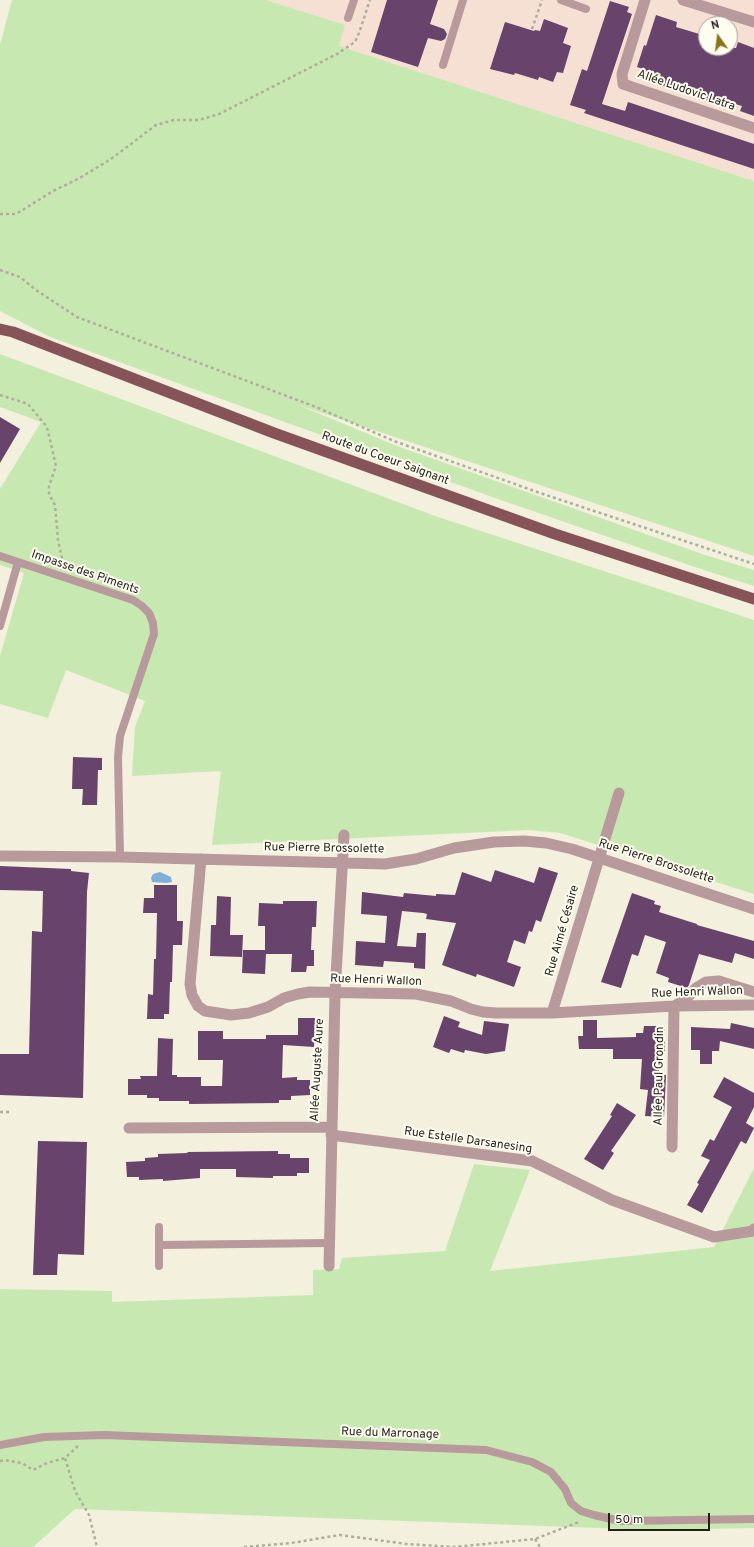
<!DOCTYPE html>
<html>
<head>
<meta charset="utf-8">
<style>
  body { margin:0 }
  #map { position:relative; width:754px; height:1547px; overflow:hidden; background:#f3f0dd; font-family:Overpass,sans-serif }
  canvas { display:block }
  .north { position:absolute; left:698px; top:16px; width:40px; height:40px; box-sizing:border-box; background:#fffdf2; border:1px solid #a6a49b; border-radius:50%; rotate:346deg; font-size:11px; font-weight:700; line-height:16px; text-align:center; color:#201f18 }
  .north::after { content:''; display:block; margin:auto; width:14px; height:18px; background:#8a761a; clip-path:polygon(50% 0,100% 100%,50% 72%,0 100%) }
  .scale { position:absolute; left:608px; top:1513px; width:102px; height:18px; box-sizing:border-box; border:2px solid #201f18; border-top:0; padding-left:5px; font-size:12px; line-height:14px; white-space:nowrap; color:#201f18; -webkit-text-stroke:3px #fffdf2; paint-order:stroke }
</style>
</head>
<body>
<div id="map">
<canvas width="754" height="1547"></canvas>
<div class="north">N</div>
<div class="scale">50 m</div>
</div>
<script>
const c = document.querySelector('canvas').getContext('2d');
c.lineJoin = 'round';
function paint(path, color) { c.fillStyle = color; c.fill(path, 'evenodd'); }
const toPath = rows => new Path2D(rows.map(r => 'M' + r).join(''));
function stroke(path, color, width, dash) { c.strokeStyle = color; c.lineWidth = width; c.lineCap = dash ? 'butt' : 'round'; c.setLineDash(dash || []); c.stroke(path); }
function drawText(font, color, halo, rows, align = 'center') {
  c.font = font + ' Overpass,sans-serif'; c.lineWidth = 4; c.setLineDash([]); c.textBaseline = 'middle'; c.strokeStyle = halo; c.fillStyle = color; for (const [text, x, y, turn = 0] of rows) {
    c.save(); c.translate(x, y); c.rotate((+turn || 0) * Math.PI / 180); c.textAlign = isNaN(turn) ? turn : align; if (halo) c.strokeText(text, 0, 0); c.fillText(text, 0, 0); c.restore();
  }
}
const commercial = toPath([
  [266,0,754,0,754,181,338,46,344,25],
  [706,24,730,24,730,48,706,48]
]);
const green = toPath([
  [12,0,266,0,345,25,339,46,754,181,754,556,301,406,397,446,705,555,754,570,754,586,698,568,495,498,50,337,0,311,0,45],
  [0,354,438,517,754,620,754,894,560,833,529,830,212,845,221,771,132,776,135,727,145,701,66,670,48,718,0,704,0,656,24,573,0,565,0,489,41,422,0,407],
  [474,1164,530,1170,490,1271,714,1247,754,1168,754,1528,654,1530,75,1509,33,1547,0,1547,0,1289,112,1291,112,1302,313,1295,313,1270,339,1269,342,1258,445,1251]
]);
const water = toPath([
  [160,872,171,877,172,882,166,883,152,882,151,878,153,874]
]);
const building = toPath([
  [387,0,438,0,430,24,444,29,447,34,445,39,441,41,428,38,418,67,371,52],
  [610,1,629,7,627,12,632,14,602,104,625,111,628,102,754,144,754,169,584,113,586,110,570,105,582,69,587,71],
  [656,15,677,22,676,27,706,36,702,48,736,48,738,42,754,48,754,116,740,111,742,106,719,99,718,104,645,80,647,75,641,73,643,69,637,67,644,45,646,46],
  [544,19,568,28,563,43,571,46,563,73,557,72,553,82,539,77,538,80,515,73,514,75,490,69,505,22,534,31,535,30,540,31],
  [0,417,20,429,0,463],
  [73,757,102,758,102,770,98,770,97,805,82,805,83,789,72,789],
  [0,866,71,869,71,871,89,873,87,892,83,1098,0,1095,0,1054,29,1054,32,931,42,932,43,891,0,890],
  [539,867,558,873,541,922,536,920,532,932,529,931,525,944,514,940,507,962,521,967,514,987,477,974,476,977,442,965,456,923,426,919,427,914,423,913,402,911,397,946,416,947,417,933,426,933,425,969,414,968,414,963,384,961,383,967,355,965,356,941,385,943,387,916,361,914,362,892,403,897,404,893,436,896,436,894,455,895,462,872,491,882,495,870,534,883],
  [154,885,177,885,177,921,183,921,182,945,173,945,172,982,170,982,169,1014,164,1014,164,1019,147,1019,148,994,153,995,154,959,156,959,157,913,143,913,144,898,154,898],
  [632,893,655,901,654,904,661,906,659,912,697,924,697,925,754,941,754,959,735,953,732,963,699,954,689,985,687,988,668,982,669,978,656,973,666,942,645,935,638,956,632,954,621,988,601,982],
  [217,896,231,897,230,935,243,935,242,957,210,956,211,925,216,925],
  [283,901,317,901,316,927,312,927,311,950,314,950,314,966,307,966,306,972,291,972,292,954,266,954,265,974,242,973,243,950,265,950,265,926,258,926,259,903,283,904],
  [444,1016,460,1022,458,1027,482,1035,484,1021,509,1024,505,1051,486,1054,465,1050,464,1053,451,1049,449,1053,433,1047],
  [298,1018,315,1018,314,1047,283,1045,282,1078,297,1077,297,1080,310,1080,310,1095,291,1096,291,1100,279,1100,279,1103,189,1104,189,1101,159,1101,159,1098,147,1098,147,1095,128,1095,128,1079,141,1079,140,1076,157,1076,158,1038,173,1039,172,1075,177,1075,177,1077,201,1077,201,1086,222,1086,223,1060,198,1060,198,1031,223,1031,223,1039,266,1039,266,1035,298,1035],
  [583,1020,597,1020,597,1038,636,1037,636,1033,643,1033,644,1026,665,1026,665,1051,659,1051,659,1074,666,1075,664,1117,645,1116,648,1090,640,1089,642,1059,613,1059,613,1049,579,1049,578,1036,583,1036],
  [731,1023,754,1028,754,1049,720,1041,719,1051,712,1051,712,1064,700,1064,700,1050,691,1050,691,1027,730,1029],
  [724,1077,754,1093,754,1107,746,1123,754,1128,746,1144,741,1141,702,1213,687,1205,699,1184,697,1183,710,1160,701,1156,710,1139,714,1141,732,1107,713,1097],
  [617,1103,636,1115,611,1151,614,1153,603,1170,584,1159,612,1116,610,1115],
  [38,1141,87,1142,84,1255,58,1254,57,1275,33,1275],
  [278,1151,278,1154,290,1154,290,1158,309,1158,309,1173,297,1173,297,1176,273,1176,273,1178,236,1177,236,1169,200,1169,200,1178,163,1181,163,1179,139,1180,139,1177,127,1177,126,1162,145,1161,145,1158,158,1157,158,1154,188,1153,187,1152]
]);
const path = toPath([
  [532,29,542,0],
  [0,214,16,214,53,191,78,179,111,159,156,125,174,120,199,120,219,114,337,54,355,42,359,33,370,0],
  [0,270,20,277,36,290,77,317,316,407,394,441,543,494,754,564],
  [0,395,28,404,47,427,56,466,49,486,49,494,55,505,58,540,64,567],
  [0,1112,11,1112],
  [78,1446,65,1458,75,1491,89,1515,97,1547],
  [0,1461,5,1460,22,1463,33,1470,47,1463,65,1458],
  [535,1539,540,1547],
  [244,1547,291,1543,340,1535,407,1544,454,1547,535,1539,579,1522]
]);
const service = toPath([
  [561,0,586,9],
  [348,18,354,0],
  [443,65,463,0],
  [0,556,133,600,142,606,149,613,153,623,154,634,120,736,118,757,120,857],
  [0,626,18,562],
  [159,1227,159,1266],
  [159,1245,329,1243],
  [0,1445,44,1437,104,1435,486,1450,532,1462,551,1472,565,1489,571,1503,581,1511,594,1515,620,1521,754,1519]
]);
const minor = toPath([
  [645,0,622,74,623,84,754,128],
  [683,0,754,22],
  [0,856,120,857,385,864,416,859,454,848,494,842,524,841,546,843,572,849,754,909],
  [201,859,190,984,192,995,198,1006,205,1011,231,1015,249,1013,268,1007,284,998,298,994,310,992,416,994,451,1001,471,1009,483,1012,496,1013,552,1013,674,1006,754,1005],
  [552,1013,619,793],
  [129,1128,331,1127],
  [331,1135,532,1161,612,1200,714,1237,753,1231,754,1229],
  [672,1147,674,1006,685,1000,696,988,706,982,719,981,754,992],
  [329,1266,335,993,344,835]
]);
const primary = toPath([
  [0,329,13,332,274,433,555,534,754,599]
]);
const streetNames = [
  ["Allée Ludovic Latra",686,91,19],
  ["Route du Coeur Saignant",385,459,20],
  ["Impasse des Piments",85,573,19],
  ["Rue Pierre Brossolette",324,849,1],
  ["Rue Pierre Brossolette",656,862,18],
  ["Rue Aimé Césaire",563,931,-74],
  ["Rue Henri Wallon",376,981,2],
  ["Rue Henri Wallon",697,993,-2],
  ["Allée Auguste Aure",318,1070,-87],
  ["Allée Paul Grondin",660,1076,-89],
  ["Rue Estelle Darsanesing",468,1141,8],
  ["Rue du Marronage",390,1434,2]
];
paint(commercial, '#f6e0d3');
paint(green, '#c8e8b2');
paint(water, '#7faed9');
paint(building, '#68436c');
stroke(path, '#afad9d', 2.5, [3, 3]);
stroke(service, '#b89a9c', 8);
stroke(minor, '#b89a9c', 11);
stroke(primary, '#865358', 11);
drawText('12px', '#201f18', '#fffdf2', streetNames);
</script>
</body>
</html>
